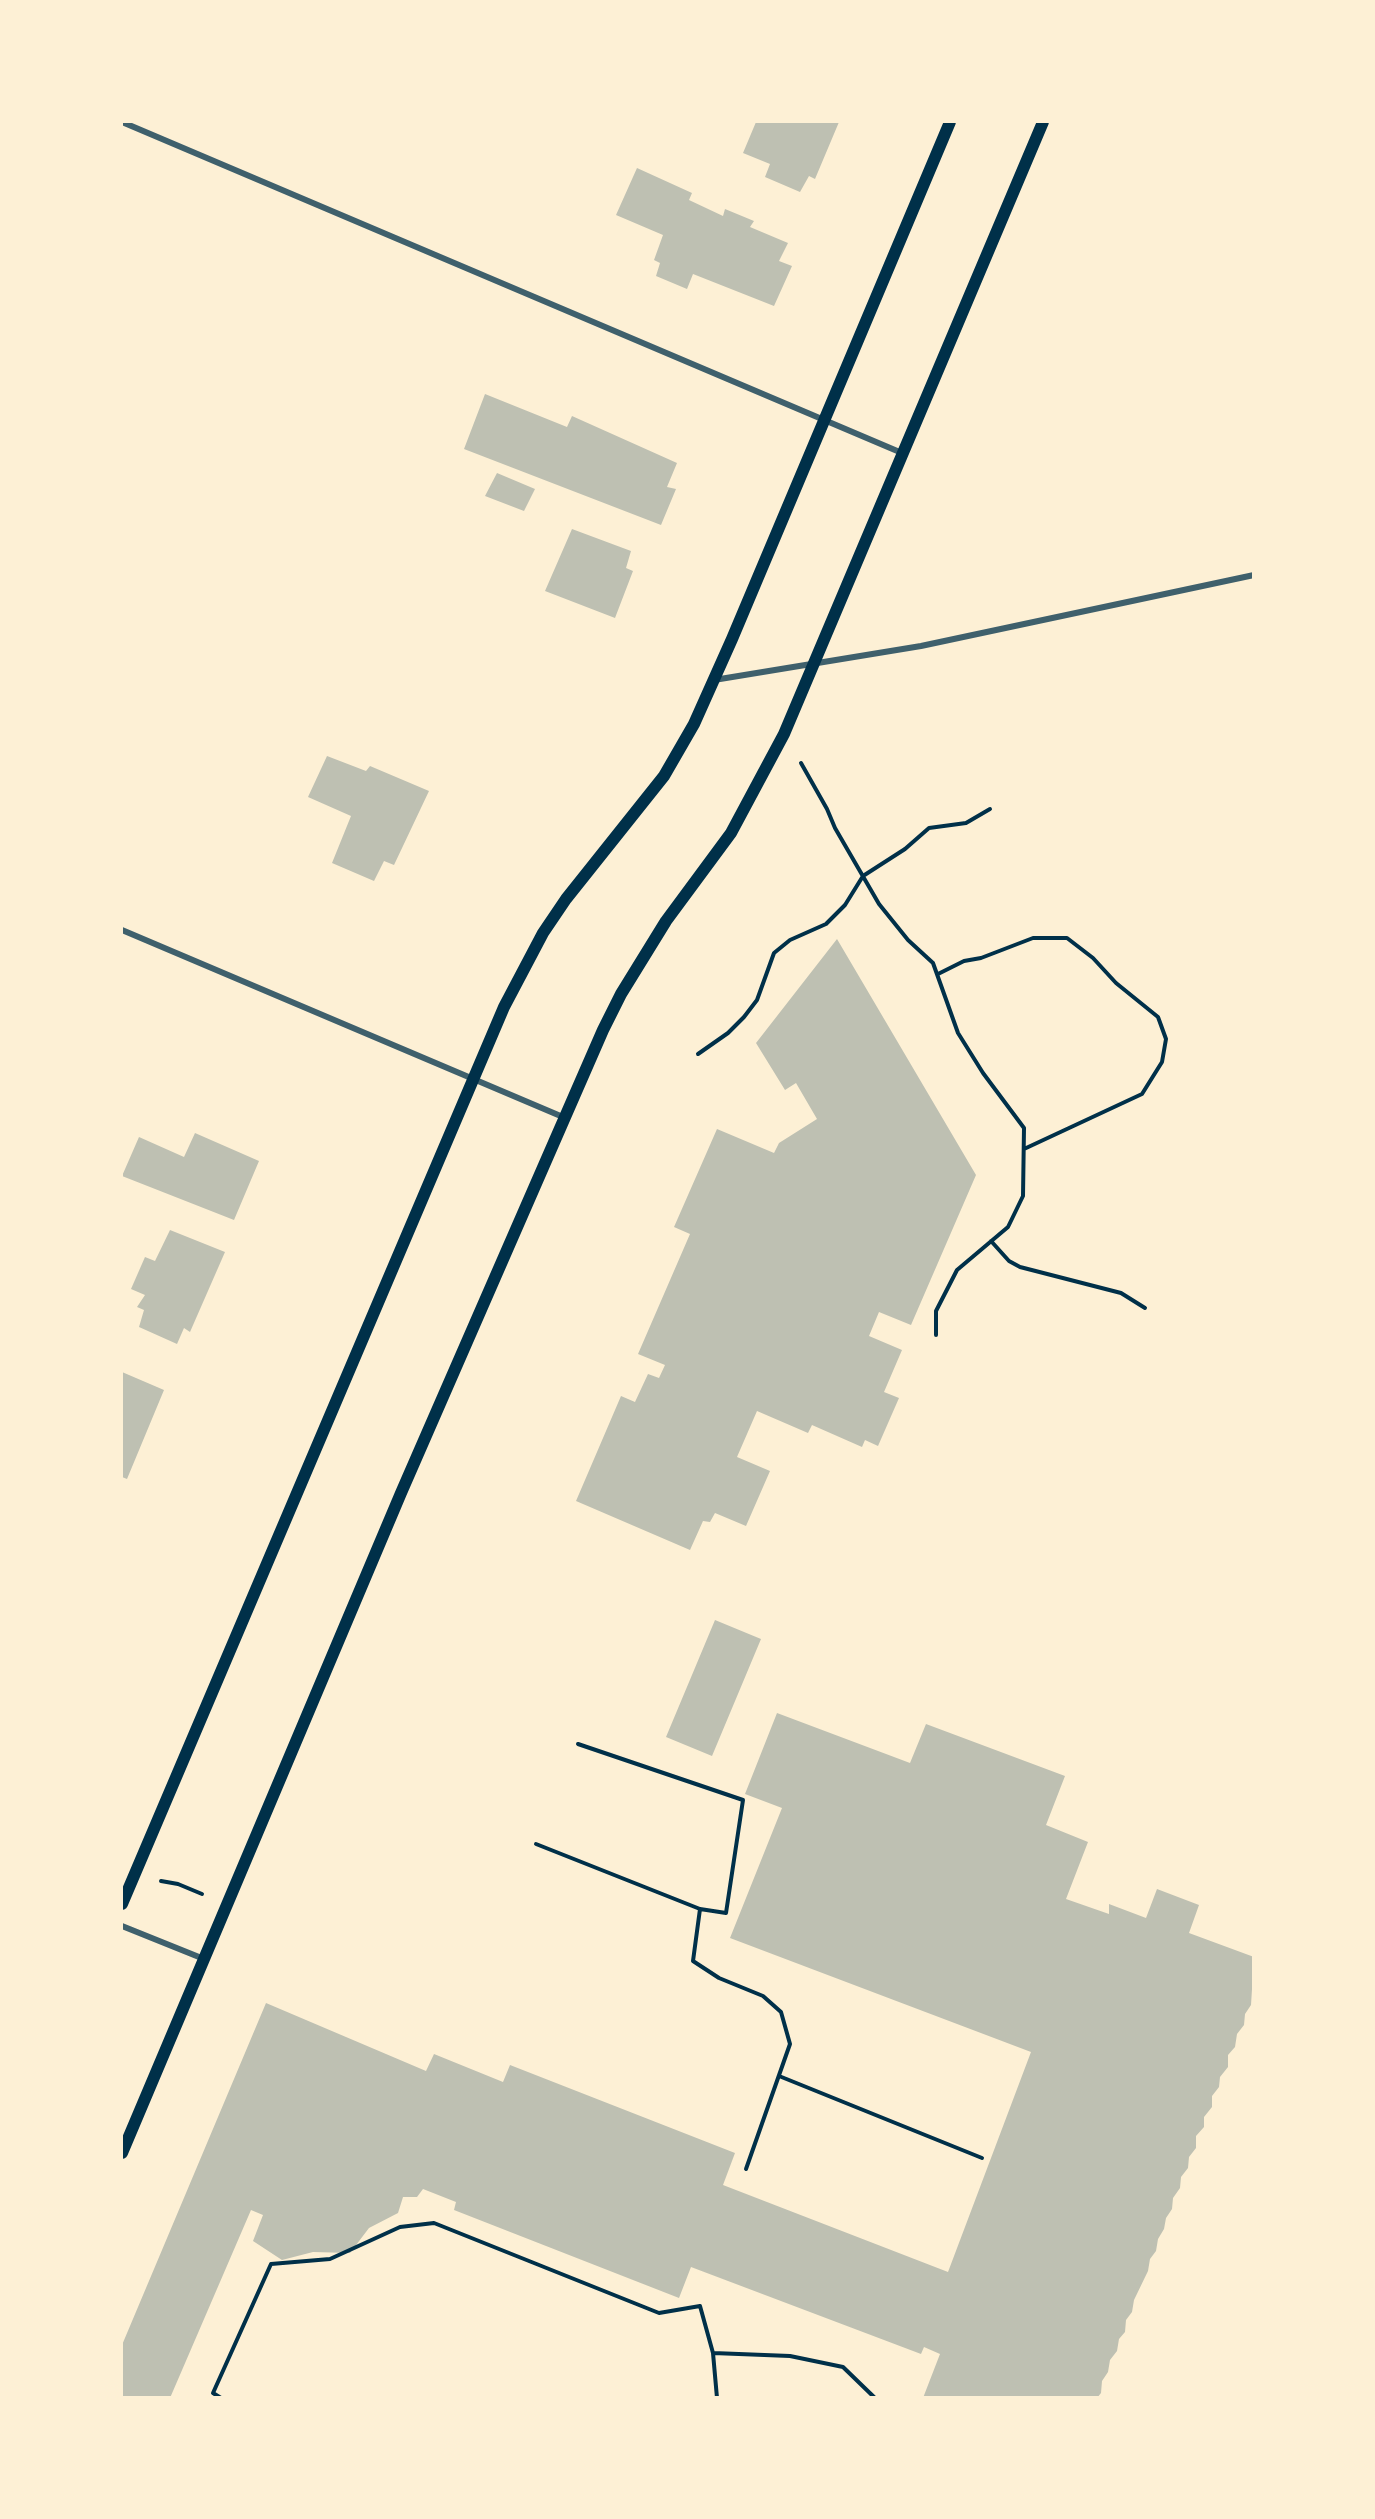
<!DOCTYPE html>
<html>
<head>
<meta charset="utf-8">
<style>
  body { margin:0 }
  #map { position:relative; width:1375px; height:2519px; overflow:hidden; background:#fdf0d5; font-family:"Roboto Condensed",sans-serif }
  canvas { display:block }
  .frame { position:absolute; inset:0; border:123px solid #fdf0d5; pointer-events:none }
</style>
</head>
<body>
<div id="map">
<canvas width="1375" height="2519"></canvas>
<div class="frame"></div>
</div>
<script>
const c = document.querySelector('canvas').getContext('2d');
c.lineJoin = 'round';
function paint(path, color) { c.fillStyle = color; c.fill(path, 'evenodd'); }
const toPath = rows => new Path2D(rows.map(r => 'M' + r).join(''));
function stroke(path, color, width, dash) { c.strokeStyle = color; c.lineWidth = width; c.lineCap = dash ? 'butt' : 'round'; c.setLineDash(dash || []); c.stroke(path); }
const building = toPath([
  [756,122,839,122,815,179,809,176,800,192,765,177,770,164,743,153],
  [637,168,692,193,689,200,723,216,725,209,754,221,750,227,788,243,779,261,792,266,774,306,693,274,687,289,656,276,660,263,654,260,663,235,616,215],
  [485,394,567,427,572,416,677,463,667,487,676,489,661,525,464,449],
  [497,473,535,489,524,511,485,496],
  [572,529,631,551,626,568,633,571,615,618,545,591],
  [327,756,366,771,370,766,429,791,394,865,384,861,374,881,332,863,351,816,308,797],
  [837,939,976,1175,911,1325,879,1312,869,1336,902,1350,884,1392,899,1398,878,1446,865,1440,862,1447,812,1425,808,1433,757,1411,737,1457,770,1471,746,1526,715,1513,710,1522,703,1521,690,1550,576,1501,621,1396,635,1402,648,1374,659,1378,665,1365,638,1354,690,1234,674,1227,717,1129,774,1153,779,1143,817,1119,796,1083,785,1090,756,1043],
  [195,1133,259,1161,234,1220,122,1176,139,1137,184,1157],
  [170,1230,225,1252,190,1332,184,1328,177,1344,139,1327,144,1310,137,1307,145,1295,131,1289,145,1257,155,1261],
  [122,1372,164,1390,127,1479,122,1477],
  [715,1620,761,1639,712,1756,666,1737],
  [777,1713,910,1763,926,1724,1065,1776,1046,1825,1088,1842,1066,1899,1109,1914,1109,1904,1146,1918,1157,1889,1199,1905,1189,1933,1254,1957,1251,2005,1245,2014,1244,2025,1237,2034,1235,2047,1228,2055,1228,2067,1220,2077,1219,2087,1212,2096,1212,2107,1204,2117,1204,2127,1196,2136,1196,2148,1189,2157,1188,2168,1181,2177,1180,2188,1173,2198,1172,2209,1166,2218,1164,2229,1158,2239,1156,2251,1150,2259,1148,2271,1134,2300,1132,2312,1126,2320,1125,2332,1119,2339,1117,2351,1110,2360,1108,2372,1102,2381,1101,2393,1097,2398,923,2398,940,2354,924,2347,921,2354,691,2267,679,2298,454,2210,456,2202,423,2189,417,2197,403,2197,398,2213,369,2228,350,2253,313,2252,282,2260,253,2241,263,2215,251,2210,170,2398,122,2398,122,2345,266,2003,426,2071,434,2054,503,2082,510,2065,735,2153,723,2185,948,2272,1031,2052,730,1938,782,1808,745,1794]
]);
const path = toPath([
  [801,763,827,809,835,828,879,904,908,940,933,963,958,1033,983,1073,1024,1128,1023,1196,1008,1227,957,1270,936,1311,936,1335],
  [938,974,964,961,981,958,1033,938,1067,938,1093,958,1116,983,1158,1017,1166,1039,1162,1062,1142,1094,1024,1149],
  [698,1054,728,1033,744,1017,757,1000,774,953,790,940,826,924,845,905,863,876,905,849,929,828,966,823,990,809],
  [991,1241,1009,1261,1020,1267,1121,1293,1145,1308],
  [578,1744,743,1800,726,1913,700,1909,693,1961,719,1978,763,1996,781,2012,790,2044,746,2169],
  [536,1844,700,1909],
  [161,1881,178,1884,202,1894],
  [779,2076,982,2158],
  [713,2353,790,2356,843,2367,875,2398],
  [221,2398,213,2393,271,2264,330,2259,400,2227,434,2223,659,2313,700,2306,713,2353,717,2398]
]);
const minor = toPath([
  [122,122,902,453],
  [714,680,921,646,1254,575],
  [122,930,563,1117],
  [122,1926,204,1959]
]);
const secondary = toPath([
  [122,1904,504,1007,543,933,566,899,664,776,694,724,732,639,950,122],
  [122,2153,401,1493,603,1030,621,994,666,921,731,833,784,734,1043,122]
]);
paint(building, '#bec0b2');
stroke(path, '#003049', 4);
stroke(minor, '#3f606c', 6);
stroke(secondary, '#003049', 12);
</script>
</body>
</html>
